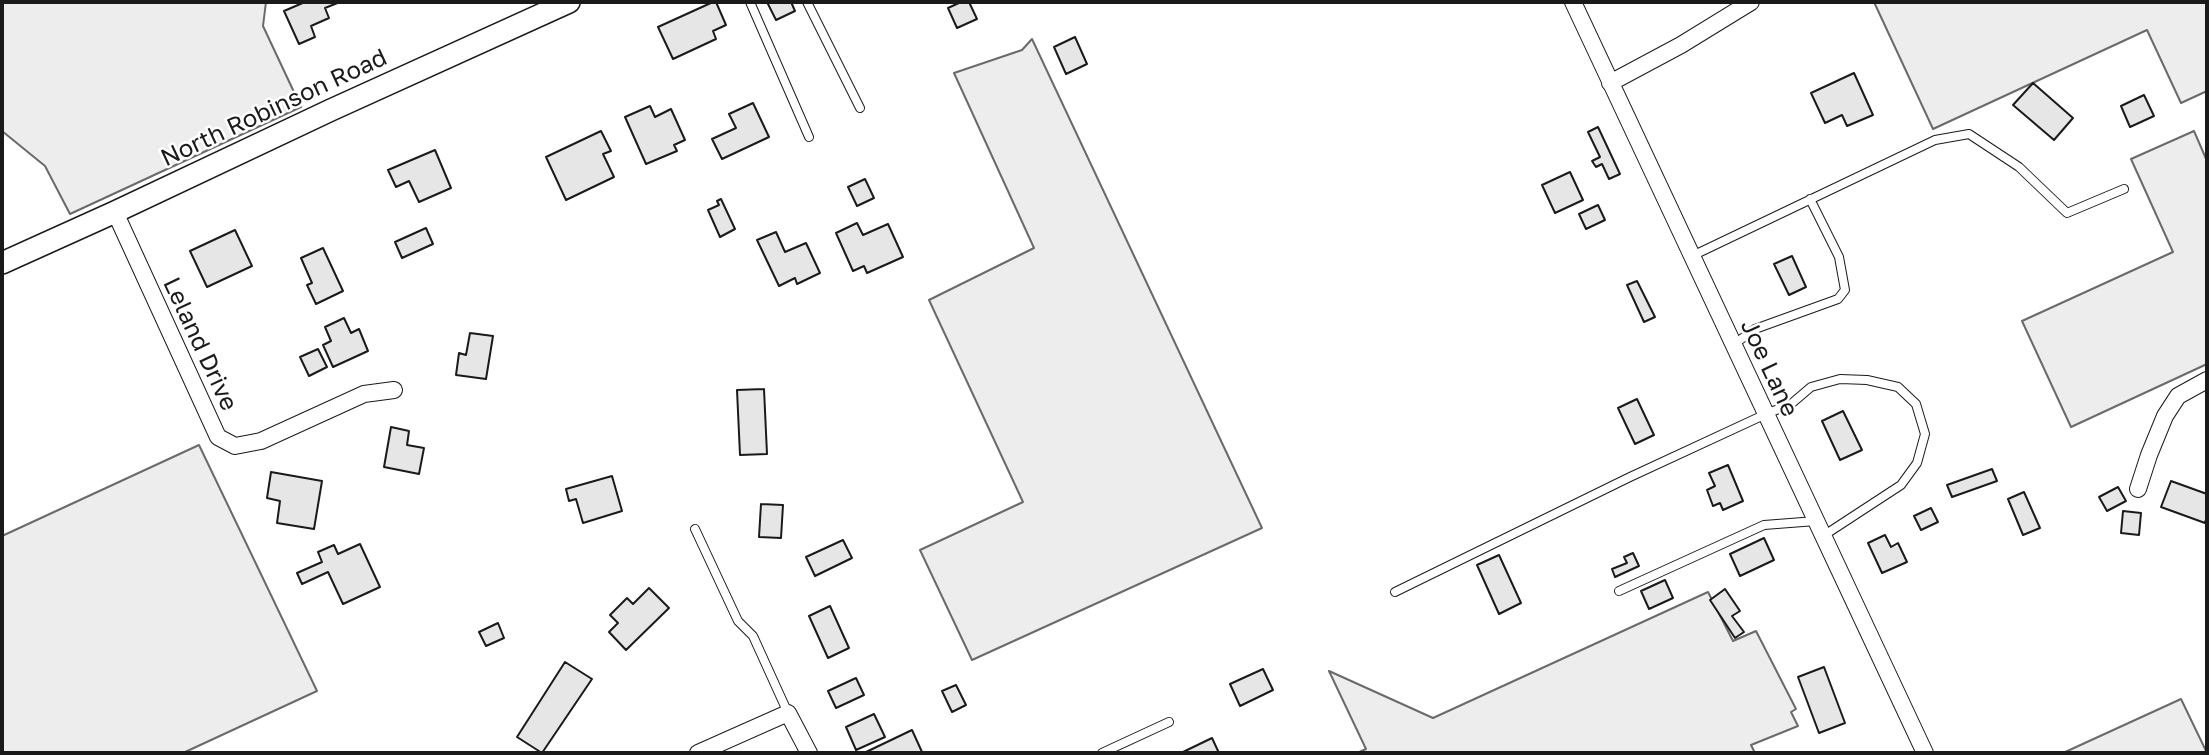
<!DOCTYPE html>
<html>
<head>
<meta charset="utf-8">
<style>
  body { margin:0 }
  #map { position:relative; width:2209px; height:755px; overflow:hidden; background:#fff; font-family:"Golos Text",sans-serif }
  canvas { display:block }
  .frame { position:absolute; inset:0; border:4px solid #1a1a1a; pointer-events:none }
</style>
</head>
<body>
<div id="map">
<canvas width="2209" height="755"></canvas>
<div class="frame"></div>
</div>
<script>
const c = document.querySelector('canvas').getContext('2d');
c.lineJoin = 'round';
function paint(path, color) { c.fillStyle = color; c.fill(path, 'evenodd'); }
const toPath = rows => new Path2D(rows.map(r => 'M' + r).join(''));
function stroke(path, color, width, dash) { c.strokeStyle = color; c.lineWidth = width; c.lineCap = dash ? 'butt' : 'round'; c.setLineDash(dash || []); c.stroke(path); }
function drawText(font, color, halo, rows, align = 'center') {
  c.font = font + ' "Golos Text",sans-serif'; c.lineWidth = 5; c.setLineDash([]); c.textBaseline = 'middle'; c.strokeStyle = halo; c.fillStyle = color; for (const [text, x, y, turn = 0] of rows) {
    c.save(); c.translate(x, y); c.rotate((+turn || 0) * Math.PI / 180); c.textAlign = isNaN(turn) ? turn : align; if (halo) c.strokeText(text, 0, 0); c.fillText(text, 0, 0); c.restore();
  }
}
const built = toPath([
  [2,2,266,2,263,26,301,107,70,214,45,166,2,131,2,2],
  [1874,2,2207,2,2207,91,2181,103,2147,30,1933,129,1874,2],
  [1032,39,1262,528,972,660,920,550,1023,502,929,300,1034,248,954,73,1022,50,1032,39],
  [2194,131,2207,161,2207,364,2071,427,2022,321,2173,252,2131,159,2194,131],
  [199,445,317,691,183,753,2,753,2,536,199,445],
  [1708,592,1733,641,1756,631,1796,709,1791,712,1798,726,1751,745,1755,753,1357,753,1366,749,1329,671,1433,718,1708,592],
  [2181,699,2207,753,2063,753,2181,699]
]);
const building = toPath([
  [305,2,340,2,325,8,329,18,311,26,315,37,299,44,284,11,305,2],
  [713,2,716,2,726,25,713,31,716,39,673,59,658,27,713,2],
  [767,2,791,2,795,11,776,20,767,2],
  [961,2,969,2,977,19,957,28,948,8,961,2],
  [1075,37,1087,64,1066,74,1054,47,1075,37],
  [1854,73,1873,115,1847,126,1842,115,1825,123,1811,93,1854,73],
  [2033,83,2073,118,2054,140,2013,105,2033,83],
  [2144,95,2154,116,2130,127,2121,106,2144,95],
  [753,103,769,137,722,159,712,139,736,128,729,114,753,103],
  [650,106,655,117,671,109,685,140,674,145,677,151,646,164,625,117,650,106],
  [1598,127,1620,174,1609,179,1602,164,1596,167,1592,161,1600,157,1588,132,1598,127],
  [601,131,611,151,603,154,614,177,566,200,546,157,601,131],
  [435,150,451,188,419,202,409,181,396,187,388,170,435,150],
  [1570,172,1583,200,1555,213,1542,185,1570,172],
  [865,179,874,198,857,206,848,187,865,179],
  [721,199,735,229,720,237,708,210,719,205,717,201,721,199],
  [1598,205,1605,220,1586,229,1579,214,1598,205],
  [857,223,863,235,888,224,903,257,867,273,864,266,853,271,836,233,857,223],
  [426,228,433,244,402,258,395,242,426,228],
  [235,230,252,266,207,287,190,251,235,230],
  [776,232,785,252,806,243,820,273,797,284,795,278,779,286,757,240,776,232],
  [323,248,343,291,316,304,307,285,312,283,301,258,323,248],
  [1792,256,1806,287,1789,295,1774,264,1792,256],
  [1637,281,1655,317,1644,322,1627,285,1637,281],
  [344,318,351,333,359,329,368,351,333,367,323,345,331,341,325,327,344,318],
  [470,333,493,336,486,379,456,375,459,353,466,355,470,333],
  [318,349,327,367,309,376,300,357,318,349],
  [764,389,767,454,740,455,737,390,764,389],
  [1637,399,1654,435,1635,444,1618,408,1637,399],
  [1843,411,1862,450,1840,460,1822,421,1843,411],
  [391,427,409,431,407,445,424,448,419,474,384,467,391,427],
  [1728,465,1743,501,1723,510,1720,503,1713,506,1707,490,1715,486,1709,473,1728,465],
  [1992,469,1997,481,1952,497,1947,485,1992,469],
  [271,472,322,481,314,529,277,523,280,501,267,498,271,472],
  [612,476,622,511,583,523,576,499,569,501,566,489,612,476],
  [2171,481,2207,494,2207,516,2205,523,2161,507,2171,481],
  [2118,487,2126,501,2107,511,2099,497,2118,487],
  [2024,492,2040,528,2023,535,2008,499,2024,492],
  [761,504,783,505,781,538,759,537,761,504],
  [1931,508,1938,522,1921,530,1914,516,1931,508],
  [2123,511,2141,513,2139,535,2121,533,2123,511],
  [1885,535,1891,547,1898,543,1907,562,1882,573,1868,543,1885,535],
  [1764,538,1774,560,1740,576,1730,554,1764,538],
  [843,540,852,558,815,576,806,557,843,540],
  [360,544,380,587,343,604,328,572,302,584,297,573,322,562,318,552,334,545,338,554,360,544],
  [1633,553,1639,566,1615,577,1612,569,1627,563,1624,557,1633,553],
  [1499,555,1521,603,1499,614,1477,565,1499,555],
  [1665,580,1673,598,1649,609,1641,591,1665,580],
  [649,588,669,608,626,650,609,632,618,623,610,615,627,598,633,604,649,588],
  [1725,589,1740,611,1732,616,1744,632,1735,638,1710,600,1725,589],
  [830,606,849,648,828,658,809,616,830,606],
  [498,623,504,638,486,646,479,632,498,623],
  [565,662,592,679,542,753,517,737,565,662],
  [1824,667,1845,723,1819,733,1798,677,1824,667],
  [1263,669,1273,690,1240,706,1230,684,1263,669],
  [856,678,864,695,836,708,828,691,856,678],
  [956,685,966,705,952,712,942,691,956,685],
  [874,714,885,737,856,750,846,727,874,714],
  [912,730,922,752,864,753,912,730],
  [1212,738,1219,753,1184,753,1183,752,1212,738]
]);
const lane = toPath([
  [750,2,809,137],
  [807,2,860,108],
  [1692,256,1935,140,1969,134,2019,167,2067,213,2124,189],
  [1733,345,1755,329,1838,299,1845,290,1839,257,1810,199],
  [695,529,738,621,753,636,788,713],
  [1619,591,1764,525,1816,521],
  [1395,592,1630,477,1766,414,1791,404,1811,387,1840,379,1867,380,1898,387,1916,404,1925,434,1917,463,1901,485,1823,536],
  [1102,753,1169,722]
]);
const street = toPath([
  [1573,2,1925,753],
  [1610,83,1681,45,1751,2],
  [115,212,218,437,235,446,261,441,364,394,394,390],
  [2138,489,2149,455,2165,416,2178,396,2207,380],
  [698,753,788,713,809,753]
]);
const secondary = toPath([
  [2,263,115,212,331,110,569,2]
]);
const streetNames = [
  ["North Robinson Road",274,108,-25],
  ["Leland Drive",200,344,65],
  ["Joe Lane",1769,368,65]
];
paint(built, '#ededed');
stroke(built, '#6a6a6a', 2);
paint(building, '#e6e6e6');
stroke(building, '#1a1a1a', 2);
stroke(lane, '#1a1a1a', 10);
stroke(street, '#1a1a1a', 18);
stroke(secondary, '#1a1a1a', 24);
stroke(lane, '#fff', 8);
stroke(street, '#fff', 16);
stroke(secondary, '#fff', 21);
drawText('24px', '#1a1a1a', '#fff', streetNames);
</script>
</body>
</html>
